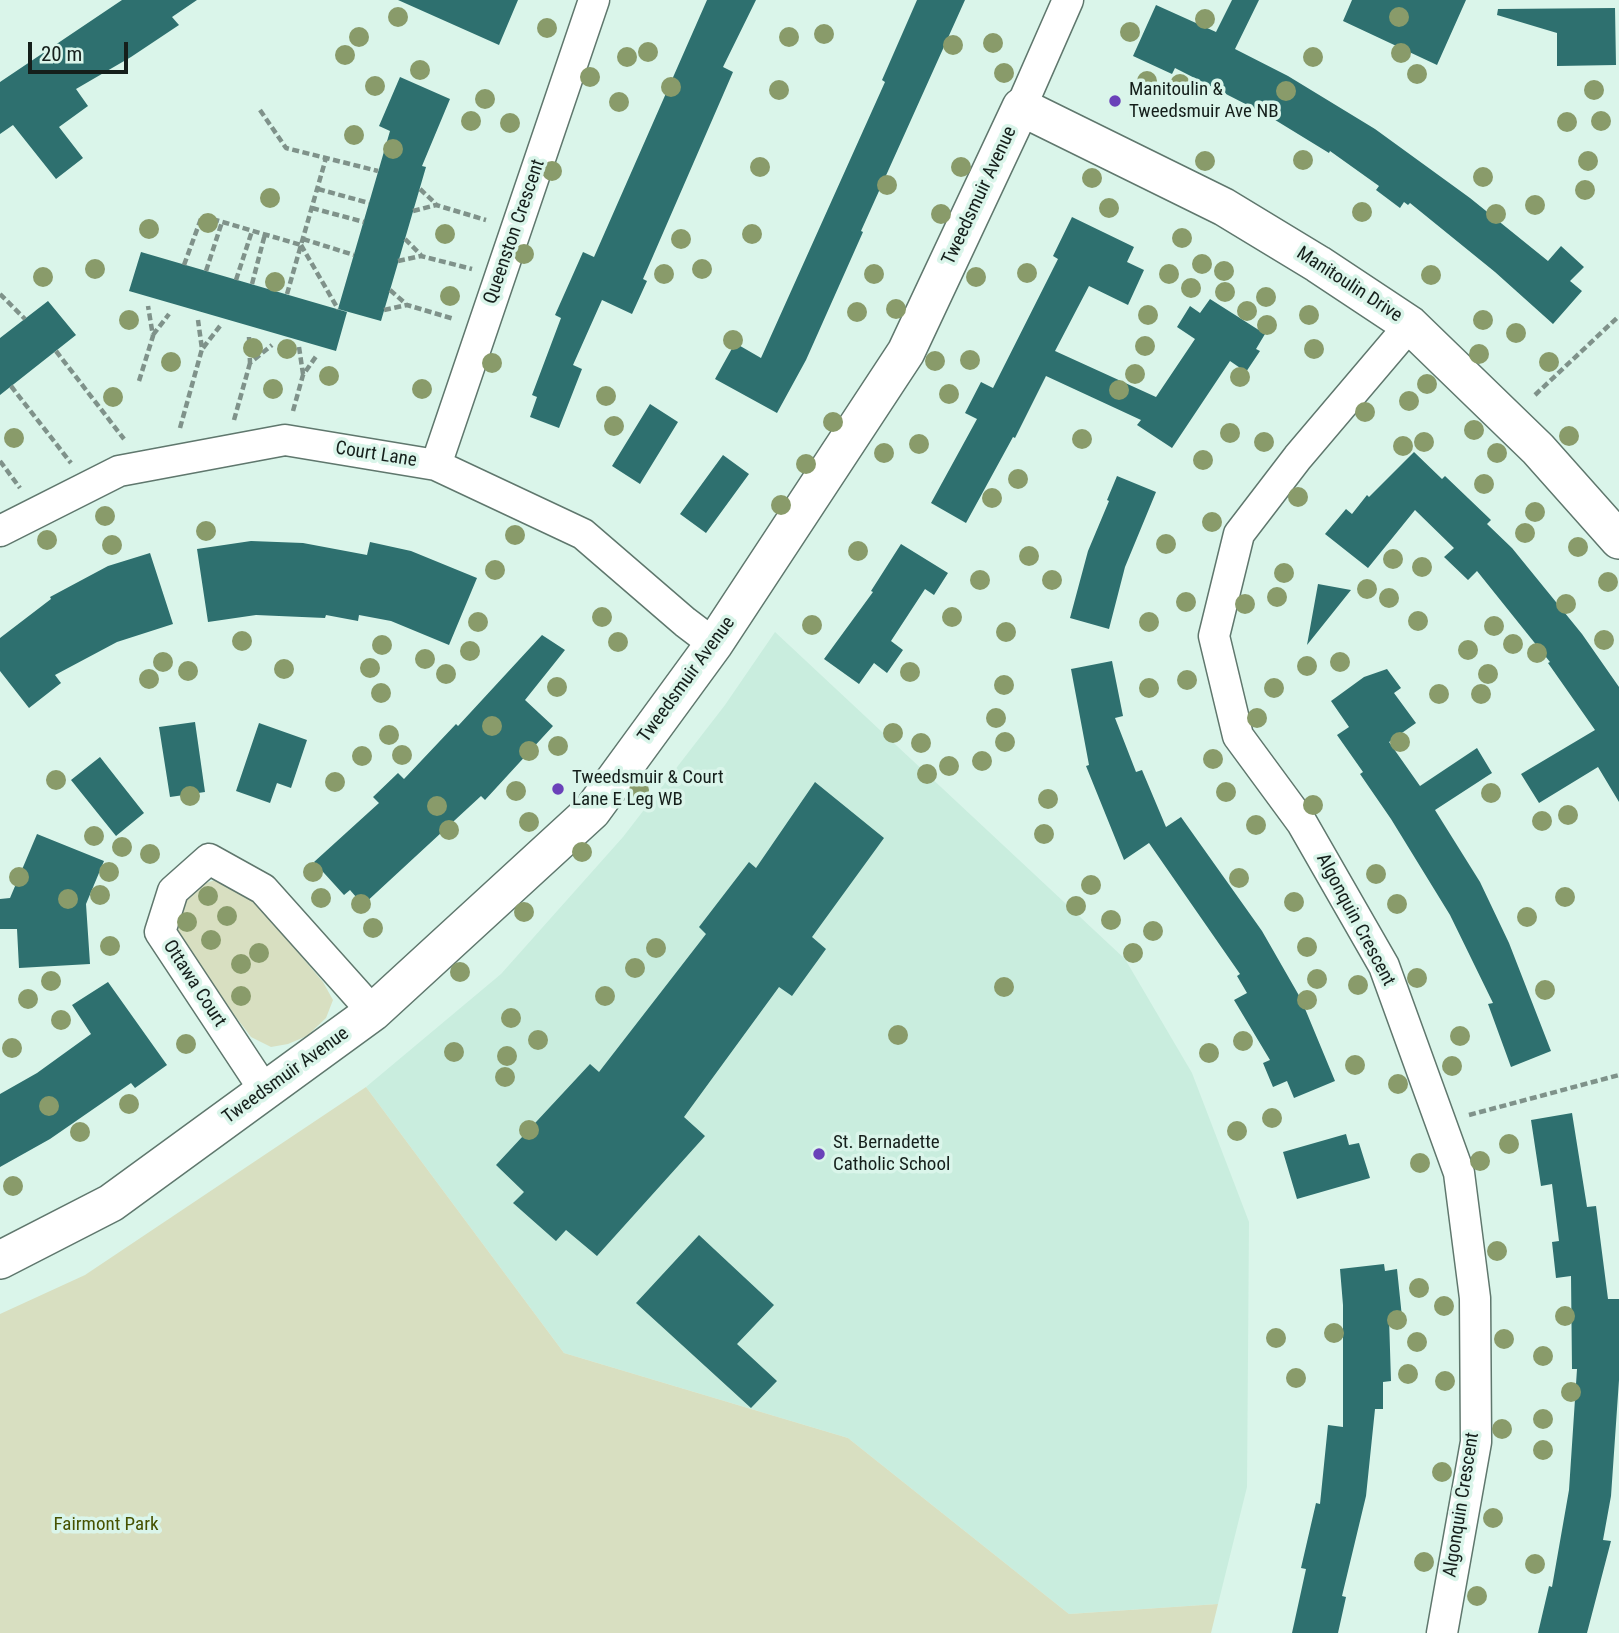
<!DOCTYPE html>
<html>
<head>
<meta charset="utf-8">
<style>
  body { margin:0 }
  #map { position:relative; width:1619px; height:1633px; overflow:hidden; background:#daf5ea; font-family:"Roboto Condensed",sans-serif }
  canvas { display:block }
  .scale { position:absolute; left:28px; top:42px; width:100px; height:32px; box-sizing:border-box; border:4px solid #151f1b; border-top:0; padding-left:9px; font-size:21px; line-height:24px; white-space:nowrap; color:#151f1b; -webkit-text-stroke:5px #daf5ea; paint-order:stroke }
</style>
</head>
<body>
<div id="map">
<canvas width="1619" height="1633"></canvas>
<div class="scale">20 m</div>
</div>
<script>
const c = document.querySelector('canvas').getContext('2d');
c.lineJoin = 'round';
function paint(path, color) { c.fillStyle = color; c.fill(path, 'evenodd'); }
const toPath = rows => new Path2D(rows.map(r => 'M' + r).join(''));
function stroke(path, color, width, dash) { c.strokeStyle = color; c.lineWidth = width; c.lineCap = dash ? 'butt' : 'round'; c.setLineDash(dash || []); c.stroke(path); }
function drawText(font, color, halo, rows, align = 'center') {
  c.font = font + ' "Roboto Condensed",sans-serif'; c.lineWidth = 7; c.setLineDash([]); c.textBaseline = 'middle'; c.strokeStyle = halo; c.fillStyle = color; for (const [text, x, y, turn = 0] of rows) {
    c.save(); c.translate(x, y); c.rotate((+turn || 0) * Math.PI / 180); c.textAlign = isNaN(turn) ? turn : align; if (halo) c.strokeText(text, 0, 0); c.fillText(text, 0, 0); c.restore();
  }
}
const built = toPath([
  [775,632,1125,959,1192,1073,1249,1222,1247,1487,1218,1604,1069,1614,848,1438,564,1353,366,1087,501,974,623,837,725,705]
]);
const green = toPath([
  [215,880,232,884,251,897,323,982,333,1000,326,1018,307,1036,288,1044,271,1047,251,1037,186,951,176,924,182,903,197,886],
  [366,1087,564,1353,848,1438,1069,1614,1218,1604,1211,1633,0,1633,0,1314,85,1275]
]);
const building = toPath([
  [122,0,197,0,172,17,179,25,131,57,76,89,88,106,59,127,83,158,56,179,13,125,0,134,0,82],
  [398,0,518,0,499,45],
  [707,0,756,0,723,67,733,72,643,279,647,281,632,314,602,300,573,365,582,369,559,428,530,417,537,397,532,395,561,318,555,315,583,252,594,257],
  [917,0,965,0,861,231,863,232,806,360,777,413,715,379,735,343,761,358,885,82,882,80],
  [1232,0,1259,0,1235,49,1288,76,1375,129,1470,198,1548,261,1561,246,1584,267,1570,281,1582,291,1553,324,1495,272,1410,203,1408,205,1404,202,1400,208,1376,190,1379,186,1330,151,1329,153,1267,115,1175,68,1172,74,1133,56,1156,5,1216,32],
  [1352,0,1466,0,1437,65,1343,21],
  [1615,8,1616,65,1557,66,1557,33,1497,15,1498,9],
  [400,77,450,99,422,166,426,167,381,321,338,309,390,131,379,126],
  [1072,217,1134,247,1127,262,1144,270,1128,305,1089,286,1055,351,1156,397,1195,339,1177,327,1190,306,1200,313,1210,299,1265,334,1256,349,1260,351,1246,372,1230,361,1172,448,1137,425,1141,420,1046,376,1015,438,1013,437,966,523,931,503,977,419,965,413,981,382,993,388,1058,259,1053,256],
  [141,252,347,312,336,351,129,291],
  [48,301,76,335,0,395,0,338],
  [650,404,678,422,640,484,612,466],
  [1414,452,1442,479,1445,476,1491,520,1487,524,1512,548,1582,634,1619,687,1619,802,1598,767,1539,803,1521,774,1595,730,1548,663,1550,662,1477,571,1468,580,1444,557,1454,548,1415,510,1368,568,1325,534,1346,509,1352,514,1367,495,1369,497],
  [723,455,749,474,706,533,680,514],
  [1117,476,1156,492,1125,567,1109,629,1070,618,1088,551,1109,501,1107,500],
  [251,541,303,543,367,555,370,542,411,551,477,578,449,645,391,621,359,615,358,621,326,615,325,618,256,615,208,622,197,549],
  [901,544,948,573,934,595,925,589,891,641,903,650,887,673,874,663,859,684,824,659,873,592,871,591],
  [150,553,173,624,117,642,55,675,61,683,29,708,0,671,0,638,51,599,50,597,108,566],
  [1318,584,1351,590,1307,645],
  [542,635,565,650,525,700,553,726,485,800,481,796,363,905,350,890,344,895,314,862,379,803,373,797,398,773,404,779,456,724,458,726],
  [1112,661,1123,716,1115,718,1136,772,1142,770,1166,827,1181,817,1262,931,1301,999,1335,1081,1294,1098,1287,1081,1273,1087,1263,1063,1270,1060,1234,1000,1247,993,1237,976,1240,974,1149,843,1124,860,1086,766,1089,765,1071,669],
  [1387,669,1401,688,1394,693,1416,723,1389,742,1420,786,1477,748,1492,773,1435,810,1480,882,1509,943,1551,1051,1511,1067,1488,1004,1493,1003,1450,915,1391,819,1360,774,1363,772,1337,735,1349,727,1331,701,1364,677],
  [195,722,205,792,170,797,159,727],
  [259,723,307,740,291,788,277,783,270,803,236,791],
  [100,757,144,813,116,836,71,780],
  [815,782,884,838,812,937,826,949,792,996,779,987,684,1117,705,1136,597,1256,566,1230,556,1241,513,1203,524,1192,496,1165,590,1064,599,1072,706,934,699,927,749,862,756,868],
  [37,834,104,861,86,904,90,964,19,968,17,929,0,929,0,899,10,898],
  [108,982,167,1065,135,1088,131,1083,50,1139,0,1167,0,1094,37,1073,91,1034,72,1005],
  [1572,1113,1587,1207,1596,1206,1608,1299,1619,1299,1619,1380,1611,1496,1603,1540,1611,1541,1587,1633,1538,1633,1549,1586,1552,1587,1569,1490,1577,1369,1572,1369,1571,1276,1556,1278,1552,1242,1559,1241,1552,1184,1541,1186,1531,1120],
  [1346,1134,1349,1145,1359,1143,1370,1178,1297,1199,1283,1152],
  [699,1235,774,1305,737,1344,777,1381,751,1408,636,1303],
  [1384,1264,1385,1271,1397,1269,1402,1317,1389,1318,1391,1381,1383,1382,1383,1409,1375,1409,1366,1496,1342,1596,1346,1597,1338,1633,1292,1633,1306,1569,1301,1568,1316,1503,1320,1504,1328,1425,1343,1427,1343,1305,1340,1269]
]);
const path = toPath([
  [260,110,286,148,378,171],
  [318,189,369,203],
  [420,189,436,204],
  [312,208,364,222],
  [413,211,436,205,486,220],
  [303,239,354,255],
  [405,239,421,255],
  [301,245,338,309],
  [398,261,421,256,472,269],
  [184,265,202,216,301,245,326,158],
  [206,271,222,222],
  [236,280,252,231],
  [252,284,265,234],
  [390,290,406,304],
  [0,294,25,319],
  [287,294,301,245],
  [384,310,407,305,454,319],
  [153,335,169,314],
  [249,337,250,363,272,345],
  [299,347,303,374],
  [203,348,220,326],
  [56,351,124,439],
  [139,381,153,336,148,306],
  [11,386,71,463],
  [1535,395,1619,316],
  [293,411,303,375,317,355],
  [234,420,250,363],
  [180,428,202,349,198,320],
  [0,461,20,488],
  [1469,1115,1619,1075]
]);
const minor = toPath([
  [1021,107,1068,0],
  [1410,325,1298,457,1239,534,1214,636,1238,736,1302,823,1384,966,1459,1173,1475,1298,1476,1442,1442,1633],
  [436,465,594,0],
  [0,531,119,471,285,440,436,465,583,534,685,622,714,644],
  [265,1091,160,932,173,891,209,859,263,889,373,1012]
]);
const tertiary = toPath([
  [0,1260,111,1203,373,1012,592,811,714,644,906,352,1021,107,1224,207,1318,264,1410,325,1538,449,1619,540]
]);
const trees = [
  [398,17],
  [1399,17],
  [1205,19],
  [547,28],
  [1130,32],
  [824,34],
  [359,37],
  [789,37],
  [993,43],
  [953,45],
  [648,52],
  [1401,53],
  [345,55],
  [627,57],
  [1313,57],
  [420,70],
  [1004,73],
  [1417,74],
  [590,77],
  [1147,81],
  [1180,84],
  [375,86],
  [671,87],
  [779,90],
  [1594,90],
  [1286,91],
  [485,99],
  [619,102],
  [471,121],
  [1601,121],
  [1567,122],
  [510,123],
  [354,135],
  [393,149],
  [1303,160],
  [1205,161],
  [1588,161],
  [760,167],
  [961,167],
  [552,171],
  [1483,177],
  [1092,178],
  [887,185],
  [1585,190],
  [270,198],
  [1535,205],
  [1109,208],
  [1362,212],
  [941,214],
  [1496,214],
  [208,223],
  [149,229],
  [445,234],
  [752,234],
  [1182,238],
  [681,239],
  [524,254],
  [1202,264],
  [95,269],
  [702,269],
  [1224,271],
  [1027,273],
  [664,274],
  [874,274],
  [1169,274],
  [1431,275],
  [43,277],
  [976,277],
  [275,282],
  [1191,288],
  [1225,292],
  [450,296],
  [1266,297],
  [896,309],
  [1247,311],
  [857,312],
  [1148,315],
  [1309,315],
  [129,320],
  [1483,320],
  [1267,325],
  [1516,333],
  [733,340],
  [1145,346],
  [253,348],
  [287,349],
  [1314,349],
  [1479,354],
  [970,360],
  [935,361],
  [171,362],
  [1549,362],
  [492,363],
  [1135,374],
  [329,376],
  [1240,377],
  [1427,384],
  [273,389],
  [422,389],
  [1119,390],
  [949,394],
  [606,396],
  [113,397],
  [1409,401],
  [1365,412],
  [833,422],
  [614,426],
  [1474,430],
  [1230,433],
  [1569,436],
  [14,438],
  [1082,439],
  [1264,442],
  [1424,442],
  [919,444],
  [1403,446],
  [884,453],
  [1497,453],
  [1203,460],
  [806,464],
  [1018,479],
  [1484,484],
  [1298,497],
  [992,498],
  [781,505],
  [1535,512],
  [105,516],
  [1212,522],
  [206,531],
  [1525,533],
  [515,535],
  [47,540],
  [1166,544],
  [112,545],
  [1578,547],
  [858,551],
  [1029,556],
  [1393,559],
  [1422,567],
  [495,570],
  [1284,573],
  [980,580],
  [1052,580],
  [1608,582],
  [1367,589],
  [1277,597],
  [1389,598],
  [1186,602],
  [1245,604],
  [1566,604],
  [602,617],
  [952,617],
  [1418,621],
  [478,622],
  [1149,622],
  [812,625],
  [1494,626],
  [1006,632],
  [1604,640],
  [242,641],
  [618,642],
  [1513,644],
  [382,645],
  [1468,650],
  [470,651],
  [1537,653],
  [425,659],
  [163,662],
  [1340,662],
  [1307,666],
  [370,668],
  [284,669],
  [188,671],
  [910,672],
  [446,674],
  [1488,674],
  [149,679],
  [1187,680],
  [1004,685],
  [557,687],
  [1149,688],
  [1274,688],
  [381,693],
  [1439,694],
  [1481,694],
  [996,718],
  [1257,718],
  [492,726],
  [893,733],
  [389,735],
  [1005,742],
  [1400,742],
  [921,743],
  [558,746],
  [529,751],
  [402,755],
  [362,756],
  [1213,759],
  [982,761],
  [949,766],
  [927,774],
  [56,780],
  [335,782],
  [639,790],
  [516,791],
  [1226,792],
  [1491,793],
  [190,796],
  [1048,799],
  [1313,805],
  [437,806],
  [1568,815],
  [1542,821],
  [529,822],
  [1256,825],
  [449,830],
  [1044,834],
  [94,836],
  [122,847],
  [582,852],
  [150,854],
  [109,872],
  [313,872],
  [1376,874],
  [19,877],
  [1239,878],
  [1091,885],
  [100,895],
  [208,896],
  [1565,897],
  [321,898],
  [68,899],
  [1294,902],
  [361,904],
  [1397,904],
  [1076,906],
  [524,912],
  [227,916],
  [1527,917],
  [1111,920],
  [187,922],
  [373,928],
  [1153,931],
  [211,940],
  [110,946],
  [1307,947],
  [656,948],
  [259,953],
  [1133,953],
  [241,964],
  [635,968],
  [460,972],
  [1417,978],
  [1317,979],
  [51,981],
  [1358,985],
  [1004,987],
  [1545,990],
  [241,996],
  [605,996],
  [28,999],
  [1307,1000],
  [511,1018],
  [61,1020],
  [898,1035],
  [1460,1036],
  [538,1040],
  [1243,1041],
  [186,1044],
  [12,1048],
  [454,1052],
  [1209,1053],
  [507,1056],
  [1355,1065],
  [1452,1066],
  [505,1077],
  [1398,1084],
  [129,1104],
  [49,1106],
  [1272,1118],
  [529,1130],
  [1237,1131],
  [80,1132],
  [1509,1144],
  [1480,1161],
  [1420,1163],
  [13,1186],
  [1497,1251],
  [1419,1288],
  [1444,1306],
  [1565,1316],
  [1397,1320],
  [1334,1333],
  [1276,1338],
  [1504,1339],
  [1417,1342],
  [1543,1356],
  [1408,1374],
  [1296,1378],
  [1445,1381],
  [1571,1392],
  [1543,1419],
  [1502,1429],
  [1543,1450],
  [1442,1472],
  [1493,1518],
  [1424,1562],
  [1535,1564],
  [1477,1596]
];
const markers = [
  [1115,101,7,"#6a41b9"],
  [558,789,7,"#6a41b9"],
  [819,1154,7,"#6a41b9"]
];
const poiNames = [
  ["Manitoulin &",1129,90],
  ["Tweedsmuir Ave NB",1129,112],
  ["Tweedsmuir & Court",572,778],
  ["Lane E Leg WB",572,800],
  ["St. Bernadette",833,1143],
  ["Catholic School",833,1165]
];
const streetNames = [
  ["Tweedsmuir Avenue",980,196,-65],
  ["Queenston Crescent",515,232,-71],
  ["Manitoulin Drive",1349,285,33],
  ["Court Lane",376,455,9],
  ["Tweedsmuir Avenue",687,680,-54],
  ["Algonquin Crescent",1355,920,62],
  ["Ottawa Court",194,984,57],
  ["Tweedsmuir Avenue",286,1076,-36],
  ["Algonquin Crescent",1462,1505,-81]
];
const parkNames = [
  ["Fairmont Park",106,1525]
];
paint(built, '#c9edde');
paint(green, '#d8dfc1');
paint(building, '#2e706f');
stroke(minor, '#5f776d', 33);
stroke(tertiary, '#5f776d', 40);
stroke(path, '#7f928a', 4.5, [7, 3.5]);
stroke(minor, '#fff', 30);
stroke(tertiary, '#fff', 37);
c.fillStyle = '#899b6a';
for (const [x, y] of trees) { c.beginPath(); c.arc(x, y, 10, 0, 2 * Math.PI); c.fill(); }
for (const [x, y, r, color] of markers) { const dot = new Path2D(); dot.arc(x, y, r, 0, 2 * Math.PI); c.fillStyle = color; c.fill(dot); stroke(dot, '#daf5ea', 2.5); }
drawText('19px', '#151f1b', '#daf5ea', poiNames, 'left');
drawText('19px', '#151f1b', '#daf5ea', streetNames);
drawText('19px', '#465201', '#daf5ea', parkNames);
</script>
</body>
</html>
